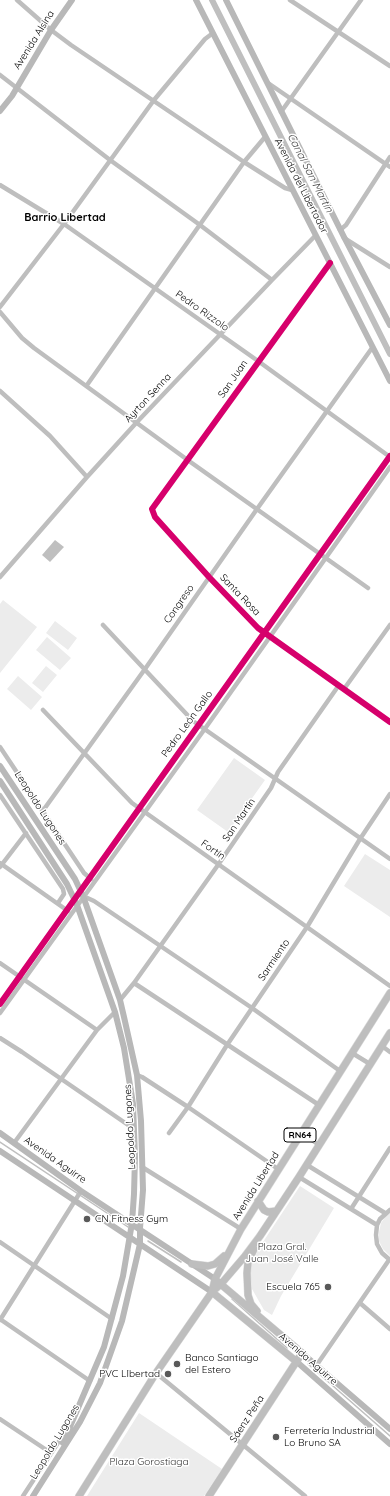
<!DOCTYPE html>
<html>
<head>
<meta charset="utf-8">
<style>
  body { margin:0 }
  canvas { display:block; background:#fff }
</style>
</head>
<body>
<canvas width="390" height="1496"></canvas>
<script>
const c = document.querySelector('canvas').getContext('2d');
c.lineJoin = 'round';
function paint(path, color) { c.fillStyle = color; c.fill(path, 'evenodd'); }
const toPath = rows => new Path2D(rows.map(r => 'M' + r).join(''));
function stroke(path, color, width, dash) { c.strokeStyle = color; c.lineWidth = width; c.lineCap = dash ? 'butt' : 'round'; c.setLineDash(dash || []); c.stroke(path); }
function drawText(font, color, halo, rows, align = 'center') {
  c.font = font + ' Quicksand,sans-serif'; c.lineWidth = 3; c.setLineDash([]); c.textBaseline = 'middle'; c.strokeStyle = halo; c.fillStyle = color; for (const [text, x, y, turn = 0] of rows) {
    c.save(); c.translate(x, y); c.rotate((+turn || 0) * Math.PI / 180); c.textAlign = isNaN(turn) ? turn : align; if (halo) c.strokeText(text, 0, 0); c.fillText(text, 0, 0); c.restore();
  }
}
const green = toPath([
  [3,600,37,627,0,673,0,604],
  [55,621,77,638,68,650,46,633],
  [47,637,71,658,60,670,36,650],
  [46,666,57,675,43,692,32,683],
  [18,676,42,697,31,710,7,689],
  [234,758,265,780,228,832,197,810],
  [365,854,390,870,390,917,344,886],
  [300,1186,334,1208,281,1296,272,1315,264,1310,252,1289,250,1268,259,1248],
  [390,1213,390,1256,383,1249,379,1241,379,1232,381,1223,386,1216],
  [139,1413,222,1469,204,1496,87,1496]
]);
const water = toPath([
  [55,540,64,547,50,562,42,555]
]);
const stream = toPath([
  [0,1142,128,1227],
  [148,1241,181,1262],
  [232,1299,287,1348],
  [308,1364,390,1436]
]);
const canal = toPath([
  [212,0,390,354]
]);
const street = toPath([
  [17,0,51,30,71,45,244,162,285,188,292,190],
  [290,0,390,66],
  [0,75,110,160,200,225,272,280],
  [268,83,390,167],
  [281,112,361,0],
  [0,185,64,224,258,361,390,457],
  [340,230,346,225,390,157],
  [344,238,390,267],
  [330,263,152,509,155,517,209,577,258,628,390,722],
  [0,307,64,224,154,100,205,39,213,33],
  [0,312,22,338,34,348,189,461,368,588],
  [87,385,244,162,265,137],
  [0,391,50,436,87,477],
  [0,577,87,477,137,422,272,280,315,236],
  [103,625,193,721,390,859],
  [344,689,390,625],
  [43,710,132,803,390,986],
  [0,747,84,873,91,879],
  [0,795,63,889,64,894,58,903],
  [42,812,145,669,257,509,372,348],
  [0,863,68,911],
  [0,867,26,833],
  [83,896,94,901,252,1008,340,1071],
  [0,963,97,1030],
  [134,983,319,1105],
  [120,1000,134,983,218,865,271,788,278,772,339,685],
  [0,1004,390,456],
  [0,1013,204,730,390,467],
  [0,1038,22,1052,134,1129],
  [382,1046,390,1052],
  [352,1053,370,1064],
  [137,1075,142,1077,188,1107,278,1169],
  [169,1133,188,1107,227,1045,307,927,360,839,390,794],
  [302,1133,319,1145],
  [14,1143,97,1030,115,1012],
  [307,1165,385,1213],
  [142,1167,241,1229],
  [299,1177,377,1225],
  [351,1209,390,1148],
  [390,1210,380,1219,377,1225,376,1235,377,1244,382,1253,390,1260],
  [0,1242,112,1319],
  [360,1303,390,1329],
  [0,1319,90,1381],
  [0,1320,81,1191],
  [316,1366,389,1260],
  [156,1373,305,1496],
  [0,1419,51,1453],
  [23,1496,67,1429]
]);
const secondary = toPath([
  [196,0,390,381],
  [226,0,344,237,390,325],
  [0,111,12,96,51,30,72,0],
  [0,766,75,879,83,896,120,1000,124,1017,137,1075,141,1121,143,1190,140,1228,140,1244,122,1321,100,1383,80,1422,33,1496],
  [0,781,67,884,77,905,115,1012,124,1048,133,1104,135,1157,134,1194,132,1223,123,1276,104,1347,63,1443],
  [0,1133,81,1191,215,1279],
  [0,1151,212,1292],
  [302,1353,390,1429],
  [297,1362,390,1444]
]);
const primary = toPath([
  [258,1201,264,1210,268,1212,276,1211],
  [254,1249,248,1262,247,1273,248,1295,251,1304,257,1311],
  [192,1264,208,1266,215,1264,224,1256],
  [212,1292,215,1279,241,1229,390,993],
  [212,1292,297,1362],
  [79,1496,156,1373,212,1292,221,1284,245,1256,260,1236,299,1177,390,1033],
  [209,1496,302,1353,217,1281]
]);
const cycleway = toPath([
  [330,263,152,509,155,517,209,577,258,628,390,722],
  [0,1004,390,456]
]);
const markers = [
  [87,1219,4,"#595959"],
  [328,1287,4,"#595959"],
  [177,1364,4,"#595959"],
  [168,1374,4,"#595959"],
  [276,1437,4,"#595959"]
];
const shields = [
  [300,1135,32]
];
const shieldNames = [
  ["RN64",300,1135]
];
const streetNames = [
  ["Avenida Alsina",34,40,-58],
  ["Avenida del Libertador",301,186,63],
  ["Pedro Rizzolo",202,311,35],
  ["San Juan",233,379,-55],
  ["Ayrton Senna",148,398,-47],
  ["Santa Rosa",240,595,46],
  ["Congreso",179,604,-55],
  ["Pedro León Gallo",187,724,-54],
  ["Leopoldo Lugones",40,808,57],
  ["San Martín",239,820,-56],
  ["Fortín",213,850,35],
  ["Sarmiento",274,960,-56],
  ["Leopoldo Lugones",130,1127,-93],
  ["Avenida Aguirre",55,1160,35],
  ["Avenida Libertad",256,1186,-58],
  ["Avenida Aguirre",308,1359,41],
  ["Sáenz Peña",247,1419,-57],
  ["Leopoldo Lugones",55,1442,-59]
];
const poiNames = [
  ["CN Fitness Gym",95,1219],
  ["Escuela 765",320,1287,"right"],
  ["Banco Santiago",185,1358],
  ["del Estero",185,1370],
  ["PVC LIbertad",160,1374,"right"],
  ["Ferretería Industrial",284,1431],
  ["Lo Bruno SA",284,1443]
];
const parkNames = [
  ["Plaza Gral.",282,1247],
  ["Juan José Valle",282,1259],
  ["Plaza Gorostiaga",149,1462]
];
const waterNames = [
  ["Canal San Martín",310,173,63]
];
const neighbourhoodNames = [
  ["Barrio Libertad",65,218]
];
paint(green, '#ececec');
paint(water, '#bfbfbf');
stroke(stream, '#bfbfbf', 1.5);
stroke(canal, '#bfbfbf', 6);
stroke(primary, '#dbdbdb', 8);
stroke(street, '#bebebe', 4.5);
stroke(secondary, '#b8b8b8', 6);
stroke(primary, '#bebebe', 7);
stroke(cycleway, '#d6006c', 6);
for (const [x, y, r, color] of markers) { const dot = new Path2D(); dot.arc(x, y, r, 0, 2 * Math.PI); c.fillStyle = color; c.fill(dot); stroke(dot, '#fff', 1.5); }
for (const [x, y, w] of shields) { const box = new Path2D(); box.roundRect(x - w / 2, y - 7, w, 14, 3); c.fillStyle = '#fff'; c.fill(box); stroke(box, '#000', 1); }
drawText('bold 9px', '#000', null, shieldNames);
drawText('10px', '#000', '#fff', streetNames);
drawText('10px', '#000', '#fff', poiNames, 'left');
drawText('10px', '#333', '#fff', parkNames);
drawText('italic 11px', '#444', '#fff', waterNames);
drawText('bold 11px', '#000', '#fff', neighbourhoodNames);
</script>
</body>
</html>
